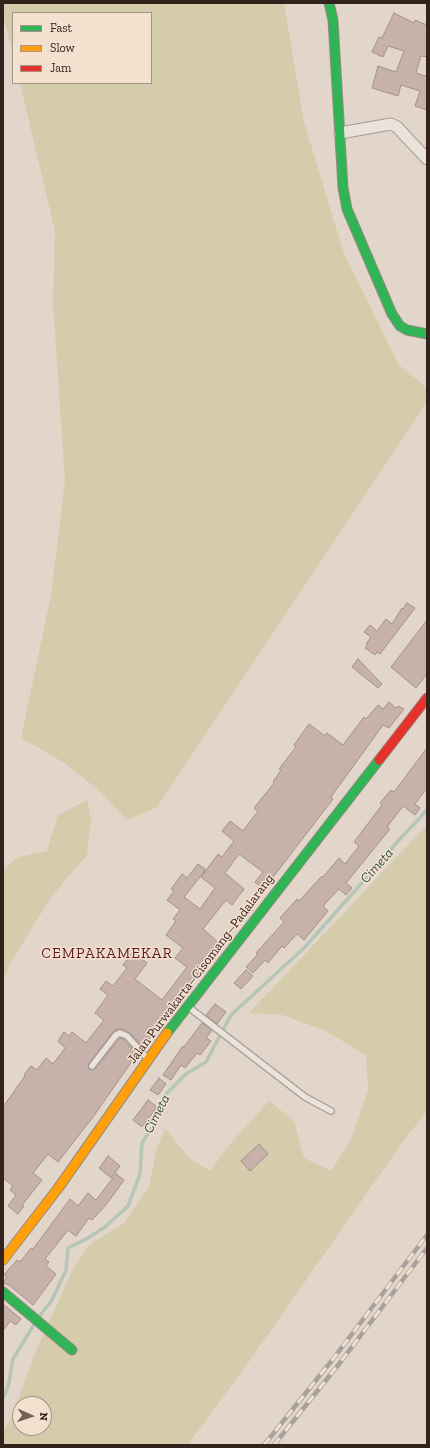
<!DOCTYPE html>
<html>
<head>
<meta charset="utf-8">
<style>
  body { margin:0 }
  #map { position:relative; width:430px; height:1448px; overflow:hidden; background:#e2d5ca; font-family:"Zilla Slab",serif }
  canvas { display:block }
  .frame { position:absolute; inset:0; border:4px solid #35221c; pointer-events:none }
  .legend { position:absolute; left:12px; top:12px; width:140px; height:72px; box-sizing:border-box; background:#f4e0cf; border:1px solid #a89487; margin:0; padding:5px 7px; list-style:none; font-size:12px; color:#35221c }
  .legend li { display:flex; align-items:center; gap:8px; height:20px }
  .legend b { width:20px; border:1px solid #a89487 }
  .north { position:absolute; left:12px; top:1396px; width:40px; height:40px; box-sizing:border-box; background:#f4e0cf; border:1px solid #a89487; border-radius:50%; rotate:93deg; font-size:11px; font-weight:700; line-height:16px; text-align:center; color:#35221c }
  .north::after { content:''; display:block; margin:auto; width:14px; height:18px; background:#726159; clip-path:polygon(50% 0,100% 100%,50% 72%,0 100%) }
</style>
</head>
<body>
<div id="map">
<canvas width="430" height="1448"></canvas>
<div class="frame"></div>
<ul class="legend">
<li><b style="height:5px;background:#30b455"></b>Fast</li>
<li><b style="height:5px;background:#ff9f0a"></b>Slow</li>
<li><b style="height:5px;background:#e5322d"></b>Jam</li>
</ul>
<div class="north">N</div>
</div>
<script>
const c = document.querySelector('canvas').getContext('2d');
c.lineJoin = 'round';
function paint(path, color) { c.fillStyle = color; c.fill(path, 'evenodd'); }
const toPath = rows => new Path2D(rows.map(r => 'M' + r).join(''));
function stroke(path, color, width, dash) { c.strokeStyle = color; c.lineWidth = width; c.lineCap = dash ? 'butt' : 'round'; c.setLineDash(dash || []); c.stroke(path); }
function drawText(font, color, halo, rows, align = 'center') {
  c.font = font + ' "Zilla Slab",serif'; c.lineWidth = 3; c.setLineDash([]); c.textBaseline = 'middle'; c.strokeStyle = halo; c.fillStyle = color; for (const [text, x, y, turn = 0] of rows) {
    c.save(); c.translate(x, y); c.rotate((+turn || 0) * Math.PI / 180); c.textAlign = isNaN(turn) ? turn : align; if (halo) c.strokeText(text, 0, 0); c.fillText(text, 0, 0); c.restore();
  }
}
const green = toPath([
  [3,3,284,3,304,122,344,254,399,365,427,388,427,402,157,807,127,820,96,788,63,762,21,738,51,595,65,481,53,303,55,231,20,83,151,83,151,13,13,13,13,55,3,15],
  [87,800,91,820,87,855,51,897,9,966,3,980,3,870,18,857,47,851,58,815],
  [427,825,427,1111,402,1143,253,1356,188,1445,3,1445,3,1431,11,1419,35,1353,73,1269,90,1244,124,1223,149,1187,156,1151,165,1128,190,1159,210,1171,229,1145,269,1101,294,1121,304,1158,331,1171,350,1142,368,1090,366,1055,324,1030,282,1015,249,1013],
  [20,1404,44,1404,44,1428,20,1428]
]);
const stream = toPath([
  [38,1318,52,1300,66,1270,68,1248,88,1238,105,1227,128,1206,140,1174,142,1143,158,1118,164,1096,186,1074,206,1062,231,1015,304,948,368,876,399,840,427,810],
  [3,1398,8,1387,13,1359,35,1323]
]);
const building = toPath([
  [394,13,414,23,415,20,427,25,427,57,421,56,416,73,425,76,427,75,427,110,415,106,420,91,401,85,398,96,372,88,378,66,396,72,404,51,388,46,383,57,372,52,379,37,382,38,394,13],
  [407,603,415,608,380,654,377,652,375,655,365,648,368,645,366,644,371,637,364,632,370,625,377,631,386,619,392,624,402,608,403,609,407,603],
  [427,620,427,674,416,688,391,667,427,620],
  [358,659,382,684,378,688,352,667,358,659],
  [389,702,396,708,398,706,404,709,389,728,383,725,331,797,333,799,264,889,255,882,263,872,239,854,225,873,244,889,232,905,226,900,203,929,219,943,209,956,211,957,143,1047,130,1033,122,1029,118,1029,113,1032,89,1063,88,1066,89,1069,92,1070,95,1069,120,1038,124,1040,137,1054,93,1117,58,1162,48,1154,33,1173,42,1180,22,1205,24,1206,18,1214,8,1206,16,1195,10,1190,13,1186,3,1178,3,1107,25,1076,24,1075,31,1066,37,1070,46,1058,53,1064,65,1048,58,1041,64,1032,69,1036,72,1032,86,1043,104,1020,95,1013,108,995,100,989,106,981,113,986,127,968,123,965,133,952,147,963,135,979,162,1000,187,967,175,958,183,948,166,935,176,921,173,919,180,910,167,900,174,891,171,889,182,874,187,878,198,864,205,869,204,872,184,897,200,909,215,888,201,877,218,854,222,857,234,841,222,831,230,821,243,831,258,811,254,808,274,783,273,782,281,770,279,769,296,747,294,745,309,724,325,736,327,733,343,745,364,717,366,719,378,705,383,709,389,702],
  [427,748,427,788,415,804,420,808,415,815,403,806,387,827,390,829,346,883,352,888,346,895,339,889,323,906,328,911,304,940,297,934,284,948,282,946,268,963,265,960,253,973,246,967,258,954,256,953,284,922,280,918,297,899,299,901,322,876,323,877,339,858,345,864,359,846,354,842,382,805,380,803,391,790,394,792,427,748],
  [246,970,253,976,241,989,234,983,246,970],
  [215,1004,226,1012,217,1024,206,1015,215,1004],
  [202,1023,212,1030,206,1038,211,1041,200,1055,197,1053,185,1068,181,1065,171,1080,163,1075,183,1046,184,1047,202,1023],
  [159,1078,166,1084,158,1095,150,1090,159,1078],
  [148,1100,157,1107,142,1127,133,1120,148,1100],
  [259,1144,268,1154,250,1171,241,1161,259,1144],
  [108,1156,120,1166,111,1178,99,1168,108,1156],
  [116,1174,124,1180,106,1205,92,1220,89,1218,76,1236,68,1230,45,1259,49,1262,46,1266,56,1274,33,1305,9,1285,3,1283,7,1277,4,1275,8,1270,17,1260,20,1262,31,1248,33,1249,70,1199,78,1206,88,1193,96,1200,116,1174],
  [3,1304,21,1319,16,1325,10,1321,3,1331,3,1304]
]);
const lane = toPath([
  [191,1009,305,1097,331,1111],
  [92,1066,116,1035,120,1033,127,1036,145,1056]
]);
const street = toPath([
  [340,133,391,124,397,127,427,159]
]);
const fast = toPath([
  [329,3,333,20,343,188,347,209,392,314,400,326,407,330,427,334],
  [167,1033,379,760],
  [3,1292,72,1350]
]);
const slow = toPath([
  [3,1260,59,1187,167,1033]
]);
const jam = toPath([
  [379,760,427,698]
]);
const rail = toPath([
  [264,1445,333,1359,427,1235],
  [274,1445,339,1364,427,1248]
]);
const streetNames = [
  ["Jalan Purwakarta–Cisomang–Padalarang",201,969,-53]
];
const waterNames = [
  ["Cimeta",377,866,-48],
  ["Cimeta",157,1114,-63]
];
const quarterNames = [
  ["CEMPAKAMEKAR",107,954]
];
paint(green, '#d5ccac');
stroke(stream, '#b5c6b8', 3.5);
paint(building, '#c6b2ab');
stroke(building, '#a2918a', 1);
stroke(lane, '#a79b94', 8);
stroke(street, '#a79b94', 13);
stroke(fast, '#978b83', 11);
stroke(slow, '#978b83', 11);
stroke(jam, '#978b83', 11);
stroke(lane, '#eae3db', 5.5);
stroke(street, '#eae3db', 11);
stroke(fast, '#30b455', 9);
stroke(slow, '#ff9f0a', 9);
stroke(jam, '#e5322d', 9);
stroke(rail, '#a9a19c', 4.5);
stroke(rail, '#f4e0cf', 3, [9]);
drawText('13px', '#35221c', '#f4e0cf', streetNames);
drawText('italic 14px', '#2c5548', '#f4e0cf', waterNames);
c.letterSpacing = '1px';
drawText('15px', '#611c1e', '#f4e0cf', quarterNames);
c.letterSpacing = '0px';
</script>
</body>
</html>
